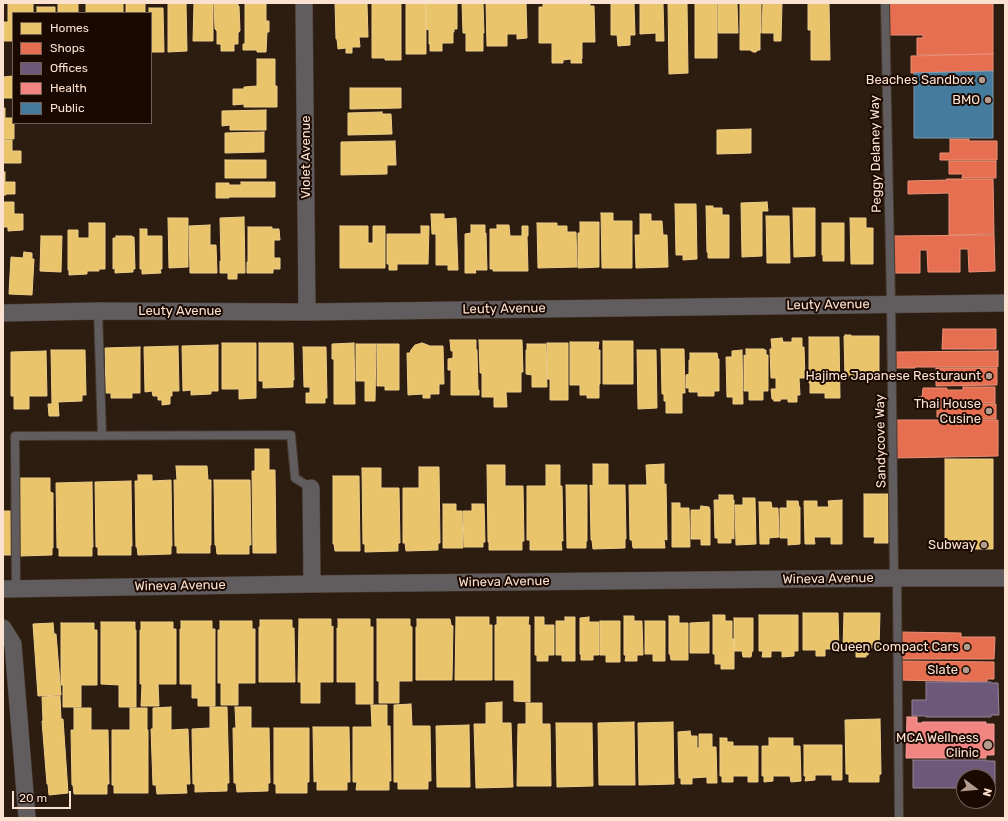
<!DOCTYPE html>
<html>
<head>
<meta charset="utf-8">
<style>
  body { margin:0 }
  #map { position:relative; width:1008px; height:821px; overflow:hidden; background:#2d1d11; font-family:Rubik,sans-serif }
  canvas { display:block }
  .frame { position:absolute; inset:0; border:4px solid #fbe1d0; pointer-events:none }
  .legend { position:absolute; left:12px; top:12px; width:140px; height:112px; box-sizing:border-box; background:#1a0901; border:1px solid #745f54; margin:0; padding:5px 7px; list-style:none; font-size:12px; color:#fbe1d0 }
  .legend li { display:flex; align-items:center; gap:8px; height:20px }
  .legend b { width:20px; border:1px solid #745f54 }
  .north { position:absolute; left:956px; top:769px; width:40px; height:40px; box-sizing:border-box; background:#1a0901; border:1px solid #745f54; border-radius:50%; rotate:106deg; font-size:11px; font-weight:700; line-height:16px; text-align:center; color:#fbe1d0 }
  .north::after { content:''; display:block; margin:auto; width:14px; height:18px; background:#b39c8d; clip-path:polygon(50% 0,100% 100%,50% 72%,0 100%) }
  .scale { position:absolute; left:12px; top:791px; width:59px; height:18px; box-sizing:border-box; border:2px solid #fbe1d0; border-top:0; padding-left:5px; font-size:12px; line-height:14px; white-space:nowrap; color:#fbe1d0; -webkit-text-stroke:3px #1a0901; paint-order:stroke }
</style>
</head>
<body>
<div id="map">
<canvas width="1008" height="821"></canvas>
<div class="frame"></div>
<ul class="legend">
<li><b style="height:11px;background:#e9c46a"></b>Homes</li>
<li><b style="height:11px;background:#e76f51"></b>Shops</li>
<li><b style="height:11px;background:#6d597a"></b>Offices</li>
<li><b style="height:11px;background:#f28482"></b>Health</li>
<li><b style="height:11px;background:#457b9d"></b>Public</li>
</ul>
<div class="north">N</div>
<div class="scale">20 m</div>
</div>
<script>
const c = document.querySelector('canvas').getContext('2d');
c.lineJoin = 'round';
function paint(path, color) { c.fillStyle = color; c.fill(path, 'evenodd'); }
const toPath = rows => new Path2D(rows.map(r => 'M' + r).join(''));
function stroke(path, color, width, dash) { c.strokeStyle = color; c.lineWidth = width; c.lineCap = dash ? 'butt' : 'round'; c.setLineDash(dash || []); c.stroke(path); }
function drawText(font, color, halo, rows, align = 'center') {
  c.font = font + ' Rubik,sans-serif'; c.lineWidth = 4; c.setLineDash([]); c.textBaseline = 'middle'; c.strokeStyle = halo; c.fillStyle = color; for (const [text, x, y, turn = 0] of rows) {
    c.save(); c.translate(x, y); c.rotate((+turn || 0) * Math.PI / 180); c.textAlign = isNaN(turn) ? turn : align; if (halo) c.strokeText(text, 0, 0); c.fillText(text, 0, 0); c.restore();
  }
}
const homes = toPath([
  [8,3,33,3,33,13,13,13,13,41,4,41,4,22,8,22,8,3],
  [58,3,78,3,78,13,58,13,58,3],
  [94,3,123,3,123,13,86,13,86,4,94,3],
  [126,3,145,3,145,13,126,13,126,3],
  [168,3,186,3,187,51,168,52,168,3],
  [194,3,213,3,213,41,193,41,194,3],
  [214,3,238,3,238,6,239,6,240,31,238,33,238,44,234,44,234,51,221,51,221,44,217,44,217,31,215,29,214,3],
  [245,3,266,4,266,21,269,21,269,32,267,32,266,52,257,52,257,50,243,50,243,44,245,44,245,3],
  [335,3,365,3,365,4,367,4,368,37,359,37,360,47,352,47,352,53,346,53,346,48,338,49,337,39,336,39,335,3],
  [372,3,401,3,401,60,385,60,385,58,372,58,372,3],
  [406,3,426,3,426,54,406,54,406,3],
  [426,3,457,3,457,29,454,29,454,32,453,32,453,43,442,43,442,51,430,51,430,44,429,44,429,30,426,29,426,3],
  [462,3,483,3,484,33,483,33,483,51,466,51,466,33,463,33,462,3],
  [486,3,526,3,527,38,517,39,517,34,507,34,507,46,487,46,486,3],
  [543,3,590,3,590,6,594,6,595,42,582,42,582,59,581,59,582,63,571,63,571,59,563,60,563,63,552,63,552,43,539,43,539,7,543,7,543,3],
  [611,3,634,3,635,35,630,35,630,45,618,46,617,35,611,35,611,3],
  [640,3,663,3,664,41,656,41,656,33,640,34,640,3],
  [668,3,687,3,688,73,669,74,668,3],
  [695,3,717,3,717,58,695,58,695,3],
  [718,3,737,3,738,33,718,33,718,3],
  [740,3,761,3,761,33,760,33,760,50,758,50,756,52,753,52,750,50,740,50,740,3],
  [763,3,782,3,781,41,774,41,774,33,762,33,763,3],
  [808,3,829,3,830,60,811,60,811,30,808,30,808,3],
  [37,7,55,7,55,13,37,13,37,7],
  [149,8,163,8,164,52,151,52,151,13,149,13,149,8],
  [257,59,275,59,275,86,277,86,277,107,244,107,244,104,233,105,233,89,244,89,244,87,257,86,257,59],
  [13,76,13,98,3,98,3,77,13,76],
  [350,88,401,88,401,108,350,109,350,88],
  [3,108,5,108,5,118,13,118,13,123,14,123,14,139,3,139,3,108],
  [266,110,266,130,230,130,230,125,222,126,222,111,266,110],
  [382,112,382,114,391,114,392,134,348,135,348,113,382,112],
  [751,129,751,153,717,154,717,130,751,129],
  [264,132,264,152,225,153,225,133,264,132],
  [3,140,12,140,12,151,21,151,21,163,3,163,3,140],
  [395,141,396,165,387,165,387,174,341,175,341,142,395,141],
  [225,160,266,160,266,178,225,178,225,160],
  [5,172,5,182,15,182,15,194,6,194,6,195,3,195,3,173,5,172],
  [241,182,275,182,275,197,229,197,229,198,216,198,216,183,229,183,229,185,241,185,241,182],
  [3,202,14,202,14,214,23,214,23,230,8,231,8,227,3,227,3,202],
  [767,202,768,211,762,211,762,256,742,257,741,203,767,202],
  [675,204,696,204,697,259,683,260,683,255,676,255,675,204],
  [706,206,713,206,713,208,722,208,722,215,729,215,729,258,708,258,708,253,707,252,706,206],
  [793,208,815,208,815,256,794,257,793,208],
  [601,213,613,213,613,221,632,221,632,268,602,268,601,213],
  [431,214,444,214,444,219,456,218,458,270,448,270,448,265,436,265,436,234,432,234,431,214],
  [640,214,651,214,651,221,662,221,663,235,667,235,668,267,636,268,635,235,640,235,640,214],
  [766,216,789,216,790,263,767,263,766,216],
  [244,217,245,273,237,273,237,279,228,279,228,273,220,273,220,261,221,261,220,218,244,217],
  [168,218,188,218,188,267,169,268,168,218],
  [850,218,866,218,866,228,873,228,873,264,851,264,850,218],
  [580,222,599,222,599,267,578,268,578,233,580,233,580,222],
  [89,223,105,223,105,269,99,269,99,271,87,271,87,274,69,275,69,270,68,270,68,230,78,230,78,238,89,238,89,223],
  [537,223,557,223,557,226,567,226,567,232,576,232,577,267,538,268,537,223],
  [822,223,844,223,844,261,823,261,823,255,822,255,822,223],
  [210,225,210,245,216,245,217,273,190,273,189,226,210,225],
  [471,225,485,225,485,233,486,233,487,270,475,270,476,273,465,273,465,234,471,233,471,225],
  [497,225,509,225,510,236,522,236,522,226,528,226,528,236,527,236,528,271,493,271,493,269,490,269,490,229,497,229,497,225],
  [340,226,368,226,368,243,373,243,373,226,385,226,385,268,340,268,340,226],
  [421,226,429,226,428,264,397,264,397,270,389,270,389,264,387,264,387,234,421,234,421,226],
  [248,227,272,227,272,229,279,229,280,240,274,240,274,258,280,258,280,269,273,269,273,273,247,273,247,262,248,262,248,227],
  [140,229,147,229,147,236,162,236,162,269,160,269,161,273,142,274,142,269,140,269,140,229],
  [41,236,62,236,61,272,40,271,41,236],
  [116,236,132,236,132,237,134,237,135,269,133,269,133,272,115,273,115,268,113,269,113,238,116,238,116,236],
  [24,252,32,253,32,259,34,259,32,295,9,294,11,257,23,258,24,252],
  [845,335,851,335,851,336,879,336,879,377,845,377,844,336,845,337,845,335],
  [809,337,839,337,840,398,825,398,825,393,810,393,810,383,809,383,809,337],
  [782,338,783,342,792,342,792,338,802,338,802,347,804,347,805,378,799,378,800,395,797,395,797,402,788,402,788,399,781,399,780,401,774,401,773,399,772,399,771,389,776,389,776,378,771,378,770,349,772,349,771,339,782,338],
  [450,340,476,340,476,349,477,350,478,390,479,390,479,395,451,395,451,370,448,370,448,359,453,358,453,351,451,351,450,340],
  [479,340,522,340,523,372,521,372,521,392,506,392,507,407,494,407,494,397,482,397,482,373,480,373,479,340],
  [603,341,633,341,633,384,603,384,603,341],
  [570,342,599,342,598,350,600,350,600,384,599,384,599,398,587,398,587,395,580,395,580,385,570,385,570,342],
  [222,343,256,343,256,398,239,399,239,389,222,389,222,343],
  [259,343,293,343,294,380,293,380,293,387,263,388,263,381,259,381,259,343],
  [354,343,355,404,334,404,334,359,332,359,332,344,354,343],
  [422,343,425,344,430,346,443,346,444,384,439,384,439,394,430,394,430,398,423,398,423,394,408,395,407,353,410,353,411,350,415,345,422,343],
  [547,343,568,343,568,400,550,400,550,379,547,379,547,343],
  [356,344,376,344,375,401,365,401,365,381,356,381,356,344],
  [377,344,399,344,399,390,385,390,385,386,377,386,377,344],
  [527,344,546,344,547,387,532,387,532,375,526,374,526,350,527,350,527,344],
  [218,345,218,391,211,391,211,394,191,395,191,390,183,391,182,346,218,345],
  [178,346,179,391,172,391,172,396,170,396,170,404,162,405,162,400,158,400,158,396,153,396,152,391,145,392,144,347,178,346],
  [140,347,140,393,132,393,132,398,111,398,111,393,106,393,105,348,140,347],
  [303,347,326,347,327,398,325,398,325,403,306,403,306,393,310,393,310,387,304,387,303,347],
  [661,349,684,349,685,393,682,393,682,413,666,413,666,401,664,401,664,394,662,394,661,349],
  [746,349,764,349,764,350,766,350,766,355,768,355,768,391,763,391,763,400,749,400,749,391,744,391,744,355,746,356,746,349],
  [51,350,85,350,86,395,82,395,82,401,58,402,59,416,49,416,48,404,52,404,51,350],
  [637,350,656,350,657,408,638,409,637,350],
  [742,350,743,404,733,404,733,397,727,397,726,357,732,357,732,351,742,350],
  [46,351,47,396,29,396,29,409,14,409,14,396,11,396,11,352,46,351],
  [690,353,717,353,718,359,719,359,719,391,714,391,714,396,698,396,698,392,689,392,689,388,686,388,686,375,689,374,689,360,690,360,690,353],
  [255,449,269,449,269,470,275,470,276,553,253,553,252,471,255,471,255,449],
  [945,459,993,459,993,549,945,549,945,459],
  [593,464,608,464,608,485,625,485,626,539,625,539,625,548,593,549,592,540,591,540,590,485,593,486,593,464],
  [664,464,664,484,666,484,667,540,664,539,665,548,633,548,632,540,630,540,629,485,647,485,646,465,664,464],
  [487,465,505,465,505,486,523,486,524,541,522,541,522,550,489,550,489,542,488,542,487,465],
  [546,465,560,465,560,486,562,486,563,541,561,541,562,550,530,550,530,540,527,540,527,486,546,486,546,465],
  [176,466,207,466,208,480,211,480,211,545,210,545,210,553,177,553,177,546,175,546,174,480,177,480,176,466],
  [419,467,439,467,440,543,438,543,438,550,406,551,405,543,403,543,403,488,419,488,419,467],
  [362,468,381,468,381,488,399,488,400,543,398,543,398,551,365,552,365,544,363,544,362,468],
  [138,475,152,475,152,481,171,480,172,546,171,546,171,554,138,555,137,547,136,547,135,481,138,481,138,475],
  [333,476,359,476,360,551,335,551,334,544,333,544,333,476],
  [17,478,50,478,50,492,53,493,53,548,52,548,52,555,20,556,20,548,17,548,17,478],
  [214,480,250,480,251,545,249,545,249,554,217,554,216,545,215,545,214,480],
  [131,481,132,546,131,546,131,555,98,555,98,547,96,547,95,482,131,481],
  [92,482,93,547,92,547,92,556,59,556,59,548,57,548,56,483,92,482],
  [566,485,587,485,587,541,586,541,586,548,567,548,566,485],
  [864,494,888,494,888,543,874,543,875,537,864,537,864,494],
  [719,495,733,495,733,500,734,500,734,539,731,538,731,543,718,543,718,538,715,538,714,500,719,500,719,495],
  [743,498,755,498,756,544,736,545,735,505,743,505,743,498],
  [842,500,842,544,831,544,831,537,814,537,815,544,805,544,804,501,817,501,817,507,829,507,828,501,842,500],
  [787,501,798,501,799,507,800,507,800,544,788,545,788,538,780,538,780,508,787,508,787,501],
  [759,502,771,502,772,508,778,508,779,537,769,538,769,544,760,544,759,502],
  [672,503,680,503,680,508,689,508,690,547,672,547,672,503],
  [443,504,456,504,456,511,462,511,463,548,443,548,443,504],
  [472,504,484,504,485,542,483,542,483,547,464,547,463,511,472,511,472,504],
  [701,506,709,507,710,510,710,545,701,545,701,539,691,539,691,510,700,510,701,506],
  [3,511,13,511,14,555,3,555,3,511],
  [803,613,838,613,839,649,825,649,825,656,816,656,816,650,803,650,803,613],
  [844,613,880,613,879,648,869,648,868,655,866,655,866,657,856,657,856,648,843,648,844,613],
  [713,615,725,615,725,621,732,621,732,639,734,639,734,669,721,669,721,664,715,664,715,654,713,654,713,615],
  [759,615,798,615,798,651,794,651,794,656,782,657,782,651,771,651,771,657,762,657,763,651,759,651,759,615],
  [624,616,634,616,634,621,642,621,643,655,637,655,637,661,625,661,626,655,624,655,624,616],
  [669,616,679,616,679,623,688,623,688,660,671,660,670,654,669,654,669,616],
  [456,617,489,617,489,625,492,625,492,680,455,680,456,617],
  [497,617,529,617,528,625,530,625,530,702,514,701,514,680,495,680,495,625,497,625,497,617],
  [535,617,544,617,544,625,554,625,554,655,548,655,548,661,537,661,537,655,535,655,535,617],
  [565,617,575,617,575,661,562,661,562,655,556,655,556,621,565,621,565,617],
  [589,617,589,622,599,622,599,655,593,655,593,660,581,660,581,655,580,654,580,618,589,617],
  [734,618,753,618,753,651,752,651,751,657,743,657,742,651,734,651,734,618],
  [299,619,331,619,331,627,333,626,333,682,320,682,320,703,301,703,301,682,298,682,299,619],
  [338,619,370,619,370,627,373,627,373,704,356,704,356,682,337,682,337,628,338,628,338,619],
  [377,619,410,619,410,626,412,627,412,681,399,681,399,703,379,703,379,681,377,681,377,619],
  [417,619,450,619,451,625,453,626,452,680,416,680,416,627,417,627,417,619],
  [260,620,292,620,292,628,294,628,295,682,259,682,259,627,260,627,260,620],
  [181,621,212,621,212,629,215,629,215,706,198,706,198,698,192,698,192,684,180,684,180,629,181,629,181,621],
  [220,621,252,621,252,629,255,629,255,683,238,683,238,705,221,705,221,683,218,683,218,630,220,630,220,621],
  [600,621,620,621,620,662,606,662,606,655,600,655,600,621],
  [645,621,665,621,665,661,653,661,653,654,645,654,645,621],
  [101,622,135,622,135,630,136,630,136,707,119,707,119,685,101,684,101,622],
  [141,622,173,622,173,629,176,629,176,684,158,684,159,706,141,706,142,684,140,684,140,630,141,630,141,622],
  [709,622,709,653,690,653,690,623,709,622],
  [53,623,54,634,56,634,61,695,38,696,33,624,53,623],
  [61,623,94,623,94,630,97,630,97,685,81,685,81,707,63,707,63,685,61,685,61,623],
  [60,696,61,719,63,719,68,793,49,795,48,784,47,784,42,721,43,721,42,697,60,696],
  [502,702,502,723,511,723,513,787,476,788,474,724,486,724,486,703,502,702],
  [526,703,542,703,542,724,550,724,551,786,517,786,518,724,526,724,526,703],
  [411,704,412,726,430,726,431,781,428,781,428,789,398,789,398,782,394,782,394,705,411,704],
  [371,705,387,705,387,726,390,726,391,781,389,781,389,790,356,790,357,782,353,782,353,727,372,727,371,705],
  [171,707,171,730,188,729,190,784,186,784,187,793,157,794,156,785,153,785,151,729,153,729,153,708,171,707],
  [210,707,227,707,229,783,227,783,227,791,195,792,195,784,193,784,192,729,210,728,210,707],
  [235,707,251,707,251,728,269,728,270,783,268,783,268,791,237,792,236,783,234,783,233,728,236,728,235,707],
  [74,708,91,708,91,730,108,730,109,784,107,784,107,794,74,794,73,785,72,785,71,730,74,730,74,708],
  [130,708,147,708,147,730,148,730,148,793,114,793,114,785,112,785,112,730,130,730,130,708],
  [880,719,881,774,879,775,879,782,849,782,849,774,846,774,845,720,880,719],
  [634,722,635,785,599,785,598,723,634,722],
  [673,722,674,784,639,785,638,723,673,722],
  [556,723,592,723,593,786,557,787,556,723],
  [469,725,470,787,437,787,436,726,469,725],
  [313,727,349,727,350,782,347,782,347,790,317,790,317,781,314,782,313,727],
  [274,728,309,728,309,782,307,782,307,793,276,793,276,784,274,784,274,728],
  [690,731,691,736,697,736,697,748,699,748,699,734,712,734,712,747,716,747,717,783,707,783,707,777,692,778,692,784,681,784,681,778,679,778,678,732,690,731],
  [720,738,727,738,727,742,733,742,733,746,758,746,758,782,748,782,748,776,733,776,733,782,722,782,722,776,720,776,720,738],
  [769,738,793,738,793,746,800,746,801,781,791,782,790,776,773,776,773,781,764,782,764,776,762,776,762,746,769,746,769,738],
  [804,745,842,745,842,780,832,780,832,775,815,775,815,780,805,781,806,776,804,776,804,745]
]);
const shops = toPath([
  [887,3,993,3,993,54,917,55,917,38,923,38,923,35,887,35,887,3],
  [993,54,993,71,911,73,911,56,993,54],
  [950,139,969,139,969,141,997,141,997,160,940,160,940,153,950,153,950,139],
  [949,161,996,161,996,178,962,178,963,174,949,174,949,161],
  [947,179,993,179,994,234,949,235,949,193,908,194,908,181,947,180,947,179],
  [994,235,995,271,969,272,968,249,960,249,960,272,928,272,927,250,920,250,920,273,893,273,893,236,994,235],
  [943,329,996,329,996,349,942,349,943,329],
  [998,351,998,367,915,367,915,368,894,368,895,352,998,351],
  [936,368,997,368,997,385,936,386,936,368],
  [963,387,995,387,995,403,918,403,918,397,922,397,923,388,947,388,947,390,963,390,963,387],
  [937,404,996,404,996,419,942,419,941,417,937,417,937,404],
  [894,420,998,420,998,456,895,458,894,420],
  [899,632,961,633,961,637,995,637,994,659,899,659,899,632],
  [899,661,994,662,994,679,987,679,987,682,899,680,899,661]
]);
const offices = toPath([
  [926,682,991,682,991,683,998,683,999,715,991,715,991,717,926,717,926,716,912,716,912,700,926,700,926,682],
  [913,760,987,760,987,761,995,761,995,784,988,784,988,777,964,777,964,788,913,788,913,760]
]);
const health = toPath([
  [907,717,917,717,917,723,922,723,922,722,986,722,986,724,994,724,994,755,986,755,986,758,906,758,907,717]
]);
const public = toPath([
  [993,71,993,138,914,138,914,73,993,71]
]);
const service = toPath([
  [885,3,891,304,894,578],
  [98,311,102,436],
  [897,578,899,818],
  [16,588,15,436,291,435,295,478,311,488]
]);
const minor = toPath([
  [304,3,307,312],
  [3,313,98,311,307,312,1005,303],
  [311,488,312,584],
  [3,589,312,584,894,578,1005,578],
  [3,628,13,644,27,818]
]);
const markers = [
  [982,80,4,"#b39c8d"],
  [988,100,4,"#b39c8d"],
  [989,376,4,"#b39c8d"],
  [989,411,4,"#b39c8d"],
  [984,545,4,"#b39c8d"],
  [967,647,4,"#b39c8d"],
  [966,670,4,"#b39c8d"],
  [988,745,5,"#b39c8d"]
];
const poiNames = [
  ["Beaches Sandbox",974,80],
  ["BMO",980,100],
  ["Hajime Japanese Resturaunt",981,376],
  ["Thai House",981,404],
  ["Cusine",981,419],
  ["Subway",976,545],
  ["Queen Compact Cars",959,647],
  ["Slate",958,670],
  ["MCA Wellness",979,738],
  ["Clinic",979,753]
];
const streetNames = [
  ["Peggy Delaney Way",876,154,-91],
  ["Violet Avenue",306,157,-90],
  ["Leuty Avenue",828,305,-1],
  ["Leuty Avenue",504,309,-1],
  ["Leuty Avenue",180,311],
  ["Sandycove Way",881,441,-91],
  ["Wineva Avenue",828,579,-1],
  ["Wineva Avenue",504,582,-1],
  ["Wineva Avenue",180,586,-1]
];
paint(homes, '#e9c46a');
stroke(homes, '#eecd89', 1);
paint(shops, '#e76f51');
stroke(shops, '#ed9177', 1);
paint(offices, '#6d597a');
stroke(offices, '#988294', 1);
paint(health, '#f28482');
stroke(health, '#f5a099', 1);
paint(public, '#457b9d');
stroke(public, '#7c9aac', 1);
stroke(service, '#47392e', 10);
stroke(minor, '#47392e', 18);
stroke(service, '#615c5e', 8);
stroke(minor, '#615c5e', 17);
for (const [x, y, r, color] of markers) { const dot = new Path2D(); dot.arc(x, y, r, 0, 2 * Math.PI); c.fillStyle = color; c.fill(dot); stroke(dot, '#1a0901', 1.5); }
drawText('13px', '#fbe1d0', '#1a0901', poiNames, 'right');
drawText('13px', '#fbe1d0', '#1a0901', streetNames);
</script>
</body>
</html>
